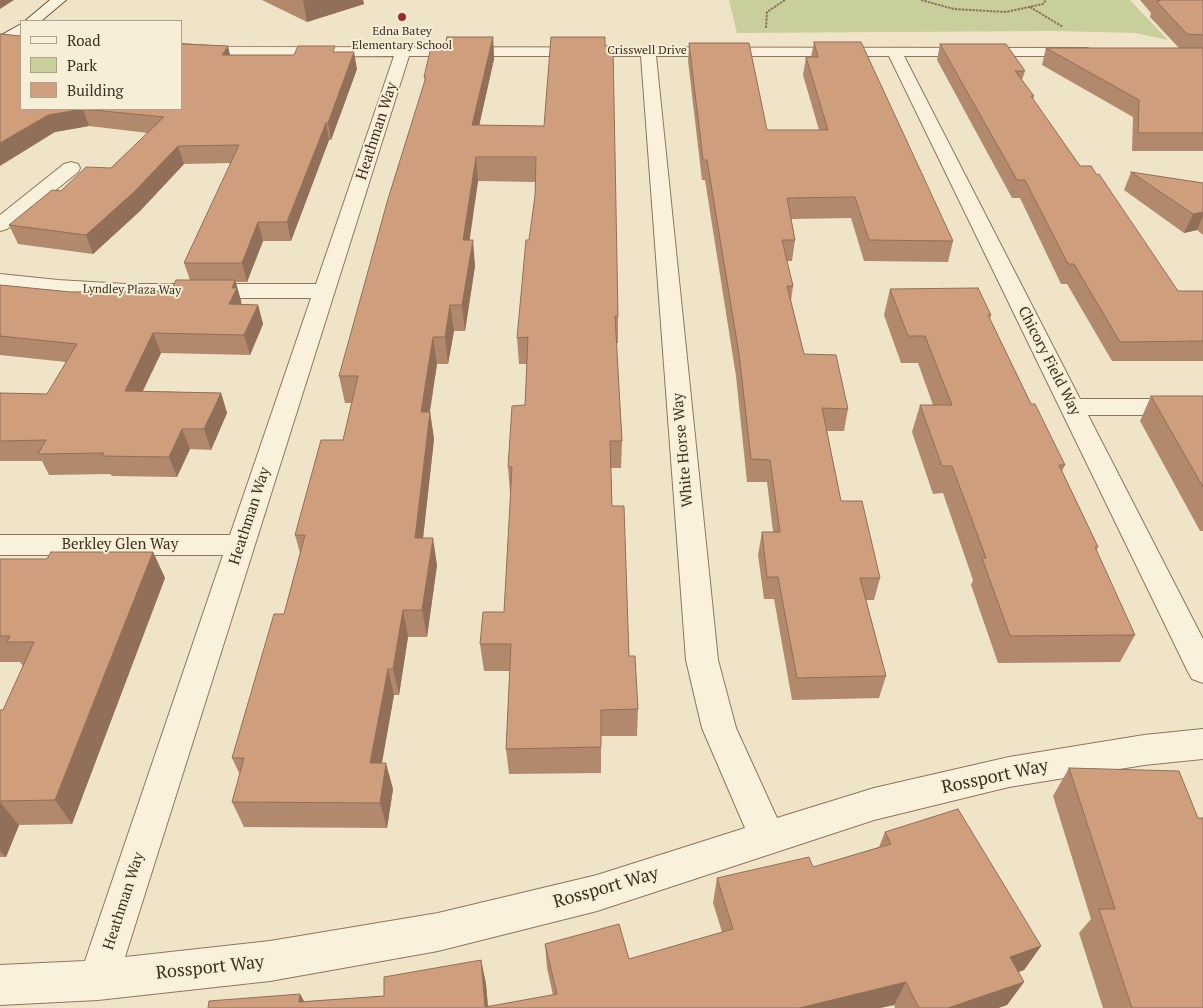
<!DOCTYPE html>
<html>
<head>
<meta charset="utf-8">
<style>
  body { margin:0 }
  #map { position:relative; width:1203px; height:1008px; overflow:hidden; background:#f0e4c8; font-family:"PT Serif",serif }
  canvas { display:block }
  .legend { position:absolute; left:20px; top:20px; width:162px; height:90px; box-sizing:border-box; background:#f7eed8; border:1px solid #ada18e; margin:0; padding:6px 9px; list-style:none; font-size:15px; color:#3d2e20 }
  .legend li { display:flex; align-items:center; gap:10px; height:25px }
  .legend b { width:25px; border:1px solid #ada18e }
</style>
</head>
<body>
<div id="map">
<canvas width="1203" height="1008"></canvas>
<ul class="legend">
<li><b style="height:6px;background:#faf1dc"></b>Road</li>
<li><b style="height:14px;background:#c9cf9b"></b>Park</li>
<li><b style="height:14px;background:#cf9f7d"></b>Building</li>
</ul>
</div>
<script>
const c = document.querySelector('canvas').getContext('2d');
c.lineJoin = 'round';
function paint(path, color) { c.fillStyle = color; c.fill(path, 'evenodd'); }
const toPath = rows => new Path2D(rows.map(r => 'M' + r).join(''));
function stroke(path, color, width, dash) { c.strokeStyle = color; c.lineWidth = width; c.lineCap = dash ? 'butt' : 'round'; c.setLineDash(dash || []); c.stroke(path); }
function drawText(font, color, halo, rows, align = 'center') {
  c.font = font + ' "PT Serif",serif'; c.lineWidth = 4; c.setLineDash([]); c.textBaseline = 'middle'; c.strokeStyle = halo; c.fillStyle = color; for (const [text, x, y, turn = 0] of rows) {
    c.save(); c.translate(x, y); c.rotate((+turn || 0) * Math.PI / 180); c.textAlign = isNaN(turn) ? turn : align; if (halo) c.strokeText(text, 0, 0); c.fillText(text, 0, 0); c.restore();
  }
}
const green = toPath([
  [729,0,1130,0,1168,40,1136,33,1055,31,737,33]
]);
const path = toPath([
  [921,0,954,9,1006,12,1043,4,1046,0],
  [1030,7,1063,27],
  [766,28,767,12,785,0]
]);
const street = toPath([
  [181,44,225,47,1088,48,1090,51,1082,56,904,56,1080,399,1203,399,1203,415,1088,415,1203,639,1203,683,1192,679,1187,670,889,56,656,56,718,660,736,728,777,818,874,788,1009,757,1144,735,1203,729,1203,759,1144,765,1009,787,874,820,597,911,438,951,270,981,98,1000,0,1005,0,965,85,961,223,555,0,555,0,535,230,535,311,298,125,298,58,294,0,286,0,274,58,280,125,284,316,284,394,56,225,57,181,54,181,44],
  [409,56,641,56,686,660,702,728,745,828,597,875,438,913,270,941,125,957,409,56],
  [71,162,78,164,80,168,78,172,7,229,0,231,0,215,64,164,71,162]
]);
const secondary = toPath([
  [50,0,66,0,41,21,25,21,50,0],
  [21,24,21,36,0,48,0,36,21,24]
]);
const wall = toPath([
  [262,0,363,0,364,4,307,22],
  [1140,0,1203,0,1203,151,1132,151,1133,117,1042,65,1046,48,1179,48,1150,17,1151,13],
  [0,34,230,55,294,55,336,52,357,69,331,140,329,140,291,241,263,241,247,282,236,282,241,304,258,305,263,324,250,355,161,353,143,391,221,393,227,413,211,450,190,449,177,477,112,476,110,474,49,475,42,461,0,461,0,393,47,394,66,362,0,355,0,285,71,292,171,291,190,280,184,263,231,163,184,164,140,211,93,254,18,244,9,225,61,191,111,168,148,133,89,126,55,132],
  [493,37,494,59,479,125,544,126,605,46,618,316,618,343,616,343,622,441,621,468,611,468,612,506,629,656,638,709,637,736,601,736,601,773,509,774,506,749,510,671,484,671,480,644,504,612,511,494,510,494,508,467,525,405,527,364,519,364,517,338,535,196,535,182,478,181,469,240,475,266,465,331,454,331,448,364,437,364,430,412,434,439,423,538,437,565,427,637,408,637,399,695,394,695,382,763,393,789,387,828,244,827,232,802,240,775,232,758,284,614,300,553,295,535,343,440,352,403,345,403,339,376,425,81,424,77,445,47],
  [814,42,953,241,948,262,864,261,851,218,791,219,795,240,792,261,787,261,793,286,791,301,804,354,848,409,844,431,827,431,841,501,880,578,874,600,866,600,886,676,879,698,792,700,774,599,764,599,758,555,762,532,773,532,767,482,747,482,736,376,705,180,702,180,688,61,689,43,767,130,819,130,803,75,806,57,811,57],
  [940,44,1025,71,1022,80,1034,96,1033,99,1080,166,1178,291,1203,291,1203,361,1112,361,1067,284,1061,284,1020,198,1012,198,937,60],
  [1131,172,1203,183,1203,235,1197,230,1184,233,1124,190],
  [890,289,991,315,990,319,1031,404,1065,465,1062,471,1098,547,1096,551,1135,635,1120,662,998,663,971,585,973,580,943,493,933,494,912,432,920,405,933,405,918,363,901,363,884,315],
  [1151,396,1203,396,1203,531,1200,531,1140,421],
  [153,552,165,578,72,824,19,825,6,857,0,857,0,710,3,710,23,666,20,662,0,662,0,559,47,559],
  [1069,768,1198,818,1203,1008,1103,1008,1079,933,1091,919,1053,796],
  [885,832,1041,946,1024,970,1018,972,1024,982,1007,1005,998,1008,895,1008,894,1005,880,1008,208,1008,384,996,481,960,486,984,488,1007,553,995,547,968,545,944,629,959,722,932,713,903,717,878,813,867,879,847]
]);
const shadedWall = toPath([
  [0,0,14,0,0,9],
  [303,0,363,0,364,4,307,22],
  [493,37,494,59,474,149,472,125],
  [228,46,232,63,222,55],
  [354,52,357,69,331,140,328,123],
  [83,109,89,126,55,132,0,166,0,143,48,115],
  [326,123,329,140,291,241,287,222],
  [178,146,184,164,140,211,93,254,86,235],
  [476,157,478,181,466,266,463,240],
  [1203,212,1203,216,1197,230,1184,233,1193,214],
  [258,222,263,241,247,282,242,263],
  [473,240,475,266,465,331,462,305],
  [235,280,241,300,242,308,229,304,232,288],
  [258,305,263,324,250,355,244,335],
  [450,305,454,331,448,364,445,337],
  [153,333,161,353,133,411,125,391],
  [433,337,437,364,425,440,421,412],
  [221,393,227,413,211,450,204,429],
  [430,412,434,439,420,565,415,538],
  [182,429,190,449,177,477,169,457],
  [433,538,437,565,427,637,422,610],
  [153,552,165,578,72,824,55,800],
  [403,610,408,637,399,695,393,669],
  [388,669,394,695,377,789,370,763],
  [386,763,393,789,387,828,380,803],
  [0,802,19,825,6,857,0,851],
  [1041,946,1024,970,993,981,1010,957],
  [481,960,486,984,488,1008,485,1008],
  [906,982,894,1005,880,1008,799,1008],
  [1024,982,1007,1005,998,1008,948,1008],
  [300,994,308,1008,299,1002]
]);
const building = toPath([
  [1159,0,1203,0,1203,35,1187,34,1156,1,1160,1,1159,0],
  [0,34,21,36,21,109,181,109,181,44,228,46,222,55,294,55,298,46,335,46,333,52,354,52,328,123,326,123,287,222,258,222,242,263,184,263,239,145,178,146,134,192,86,235,9,225,52,190,61,191,86,167,111,168,164,117,83,109,48,115,0,143,0,34],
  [447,37,493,37,472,125,544,126,551,37,605,37,605,46,613,46,618,316,615,316,622,441,610,441,612,506,624,506,629,656,635,656,638,709,601,710,601,747,506,749,511,644,480,644,483,612,504,612,512,467,508,467,512,406,525,405,528,337,517,338,526,240,529,240,535,196,536,157,476,157,463,240,473,240,462,305,450,305,445,337,433,337,421,412,430,412,415,538,433,538,422,610,403,610,393,669,388,669,370,763,386,763,380,803,232,802,244,758,232,758,274,614,284,614,305,535,295,535,321,440,343,440,358,376,339,376,388,199,426,77,424,77,431,47,445,47,447,37],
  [814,42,861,42,953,241,869,240,855,197,787,198,795,240,782,240,793,286,787,286,804,354,836,355,848,409,822,408,841,501,862,501,880,578,860,578,886,676,797,678,778,577,767,577,762,532,780,532,770,460,751,459,739,354,707,160,703,160,689,43,749,43,767,130,828,130,806,57,818,57,814,42],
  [940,44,1006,44,1025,71,1015,71,1034,96,1031,96,1080,166,1091,166,1097,175,1099,174,1178,291,1203,291,1203,341,1120,342,1074,264,1068,264,1025,180,1017,180,940,44],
  [1046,48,1203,48,1203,133,1138,133,1139,100,1046,48],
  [1131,172,1203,183,1203,212,1193,214,1131,172],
  [176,280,235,280,232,288,237,288,229,304,258,305,244,335,153,333,125,391,221,393,204,429,182,429,169,457,102,456,104,453,38,454,46,440,0,441,0,393,47,394,77,344,0,336,0,285,71,292,171,291,176,280],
  [978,288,991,315,988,315,1031,404,1035,404,1065,465,1059,465,1098,547,1095,547,1135,635,1010,636,982,558,986,558,952,466,942,466,920,405,952,405,925,336,908,336,890,289,978,288],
  [1151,396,1203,396,1203,487,1151,396],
  [51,552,153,552,55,800,0,801,0,710,3,710,34,642,7,642,10,636,0,636,0,559,47,559,51,552],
  [1069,768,1179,771,1198,818,1203,818,1203,1008,1132,1008,1099,909,1115,909,1069,768],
  [958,809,1041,946,1010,957,1024,982,948,1008,919,1008,906,982,799,1008,208,1008,209,1001,300,994,299,1002,384,996,384,977,481,960,485,1007,557,994,545,944,619,924,629,959,733,929,717,878,809,857,813,867,891,844,885,832,958,809]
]);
const markers = [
  [402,17,5,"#9e2a2b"]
];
const farPoinames = [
  ["Edna Batey",402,32],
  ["Elementary School",402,46]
];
const farStreetnames = [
  ["Crisswell Drive",647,51],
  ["Lyndley Plaza Way",132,290,1]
];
const streetNames = [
  ["Heathman Way",377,131,-72],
  ["Chicory Field Way",1049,361,63],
  ["White Horse Way",683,450,-95],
  ["Heathman Way",250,516,-72],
  ["Berkley Glen Way",120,545],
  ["Heathman Way",124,901,-72]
];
const nearStreetnames = [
  ["Rossport Way",995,777,-12],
  ["Rossport Way",606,888,-16],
  ["Rossport Way",210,968,-6]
];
paint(green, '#c9cf9b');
stroke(street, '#8d765c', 2);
stroke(secondary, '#6f573f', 2);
stroke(path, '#8d765c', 2, [2.5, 1]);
paint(street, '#faf1dc');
paint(secondary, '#faf1dc');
paint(wall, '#b2896c');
paint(shadedWall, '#916f58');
paint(building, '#cf9f7d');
stroke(building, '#916f58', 1);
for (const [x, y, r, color] of markers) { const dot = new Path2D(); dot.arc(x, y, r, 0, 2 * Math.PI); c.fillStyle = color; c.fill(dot); stroke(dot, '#f7eed8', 2); }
drawText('12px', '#3d2e20', '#f7eed8', farPoinames);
drawText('12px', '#3d2e20', '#f7eed8', farStreetnames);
drawText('15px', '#3d2e20', '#f7eed8', streetNames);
drawText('18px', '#3d2e20', '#f7eed8', nearStreetnames);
</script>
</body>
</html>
